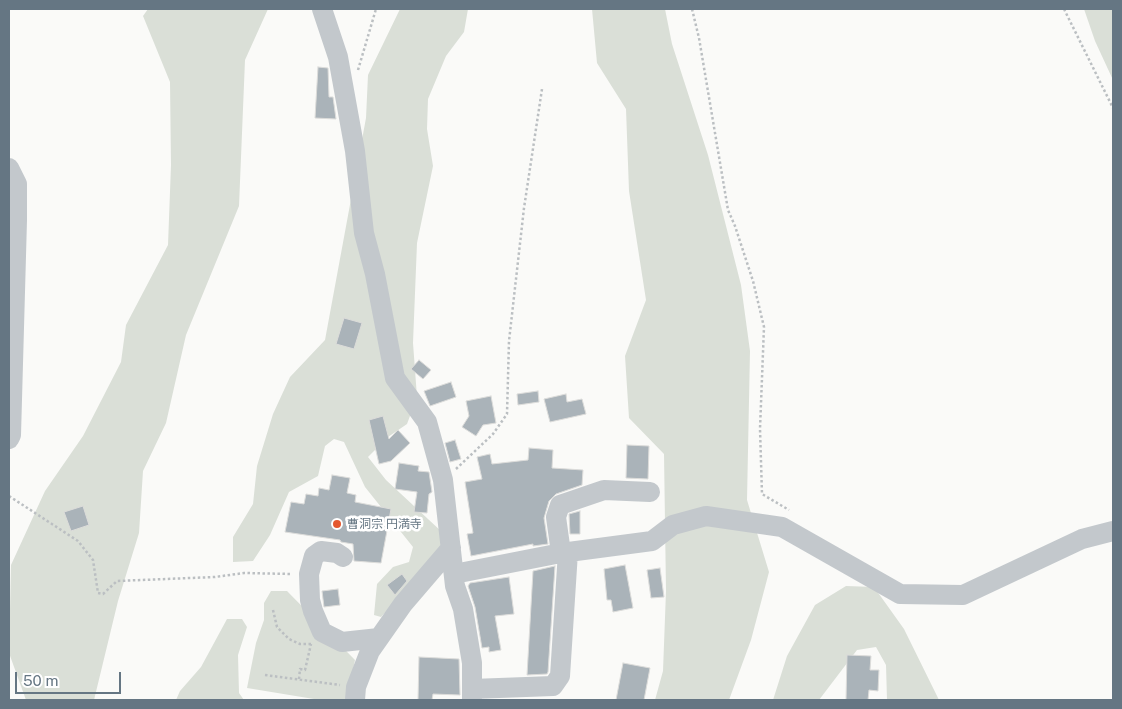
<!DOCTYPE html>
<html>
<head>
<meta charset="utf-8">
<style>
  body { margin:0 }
  #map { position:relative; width:1122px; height:709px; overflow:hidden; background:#fafaf8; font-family:"Public Sans",sans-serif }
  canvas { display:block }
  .frame { position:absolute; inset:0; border:10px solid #657683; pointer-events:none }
  .scale { position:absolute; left:15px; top:672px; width:106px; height:22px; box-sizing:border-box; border:2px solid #657683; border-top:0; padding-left:6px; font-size:15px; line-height:18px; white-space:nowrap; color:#657683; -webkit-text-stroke:4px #fff; paint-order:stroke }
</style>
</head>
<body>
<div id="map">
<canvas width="1122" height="709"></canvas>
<div class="frame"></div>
<div class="scale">50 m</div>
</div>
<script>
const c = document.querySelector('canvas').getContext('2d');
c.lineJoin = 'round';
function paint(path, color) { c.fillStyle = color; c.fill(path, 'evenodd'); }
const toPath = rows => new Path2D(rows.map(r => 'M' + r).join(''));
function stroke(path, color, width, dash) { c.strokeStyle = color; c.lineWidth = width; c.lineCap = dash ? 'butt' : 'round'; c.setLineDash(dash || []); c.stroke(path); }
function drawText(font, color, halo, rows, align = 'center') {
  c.font = font + ' "Public Sans","Noto Sans JP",sans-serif'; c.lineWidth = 5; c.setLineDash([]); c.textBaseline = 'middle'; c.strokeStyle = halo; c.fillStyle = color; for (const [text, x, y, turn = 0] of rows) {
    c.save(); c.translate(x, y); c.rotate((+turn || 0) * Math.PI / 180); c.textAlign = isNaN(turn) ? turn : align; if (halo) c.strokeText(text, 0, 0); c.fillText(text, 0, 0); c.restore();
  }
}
const green = toPath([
  [148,9,268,9,245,60,239,206,186,335,166,423,143,471,139,533,118,601,94,700,26,700,9,653,11,565,45,491,83,436,121,362,126,325,168,245,171,165,170,82,143,16],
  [400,9,468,9,464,32,446,56,428,99,427,129,433,166,417,243,413,343,417,397,407,424,388,437,368,457,386,480,442,532,445,548,381,617,374,615,377,584,393,567,409,562,413,547,365,487,344,442,334,439,325,446,318,476,289,492,270,535,253,561,233,562,233,537,253,504,257,466,273,414,290,377,325,340,366,118,368,75],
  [592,9,665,9,672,44,708,155,741,285,750,351,747,500,769,572,751,640,729,700,655,700,663,671,666,591,664,454,629,418,625,356,646,300,629,191,626,109,597,63],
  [1084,9,1113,9,1113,80,1095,41],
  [846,586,874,587,904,629,939,700,887,700,886,665,876,647,857,650,819,700,773,700,787,656,815,605],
  [271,591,287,591,355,660,347,700,320,700,247,688,256,643,264,620,264,603],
  [227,619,242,619,247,627,238,655,239,693,244,700,176,700,180,691,201,667]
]);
const building = toPath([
  [318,67,328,68,329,97,333,97,336,119,315,118,318,67],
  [344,318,362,323,354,349,336,344,344,318],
  [419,360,431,370,423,379,411,369,419,360],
  [451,382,456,397,430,406,424,391,451,382],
  [538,391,539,402,518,405,517,394,538,391],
  [566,394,567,402,582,399,586,414,550,422,544,399,566,394],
  [491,396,496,423,483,425,476,436,462,427,469,416,466,401,491,396],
  [383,416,389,439,398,430,410,443,391,461,379,464,369,420,383,416],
  [455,440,461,459,450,462,445,443,455,440],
  [627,445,649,446,648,479,626,478,627,445],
  [529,448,553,450,552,468,583,470,582,485,556,494,549,501,544,518,548,544,533,546,533,544,471,556,467,534,473,533,465,482,482,479,477,457,490,454,492,464,528,460,529,448],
  [399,463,419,466,418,471,429,472,432,492,429,494,427,513,414,512,417,492,395,489,399,463],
  [332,475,350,478,347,493,356,495,355,502,391,509,381,563,354,561,353,544,341,542,340,540,285,532,291,502,304,504,306,494,318,496,319,488,329,490,332,475],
  [83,506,89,525,71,531,64,512,83,506],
  [580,511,580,534,570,534,569,514,580,511],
  [625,565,633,608,613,612,611,600,607,600,604,569,625,565],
  [555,566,548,672,547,674,527,675,533,571,555,566],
  [660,568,664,597,651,598,647,570,660,568],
  [402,574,407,581,395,595,387,585,402,574],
  [509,577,514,614,495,616,501,650,489,652,489,647,482,648,475,607,468,586,470,583,509,577],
  [338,589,340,605,324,607,322,591,338,589],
  [847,655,871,656,870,670,879,670,878,691,869,690,868,700,846,700,847,655],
  [419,657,459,659,460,695,433,694,432,700,418,700,419,657],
  [623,663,650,668,644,700,616,700,623,663]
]);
const path = toPath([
  [692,9,699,38,728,210,735,226,753,281,764,327,760,429,762,494,789,510],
  [1064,9,1113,108],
  [358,70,376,9],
  [456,469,493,434,507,414,509,341,524,208,542,89],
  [9,496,78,541,93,560,98,593,103,594,117,581,215,577,244,573,292,574],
  [273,610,277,627,289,639,300,644,311,644],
  [265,675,340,685],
  [299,679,300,669,305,670,311,644]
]);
const minor = toPath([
  [322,9,338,57,355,151,364,233,375,274,395,378,427,422,443,480,455,586,463,609,472,663,472,700],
  [9,168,17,184,17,220,11,435,9,439],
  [561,553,556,517,560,505,604,490,650,492],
  [343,557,337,553,321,551,314,556,309,574,310,600,313,611,322,632,342,642,379,638],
  [454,574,561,553,652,541,673,525,706,516,782,527,900,594,963,595,1082,539,1113,531],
  [472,689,553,686,560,676,568,552],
  [355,700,356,687,370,651,403,604,451,548]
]);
const markers = [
  [337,524,5,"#e4572e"]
];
const poiNames = [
  ["曹洞宗 円満寺",347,524]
];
paint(green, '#dadfd7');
paint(building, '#aab3b9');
stroke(building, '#dcdcda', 1);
stroke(path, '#bbbfc2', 2.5, [2.5, 2.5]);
stroke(minor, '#c3c8cc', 20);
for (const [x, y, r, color] of markers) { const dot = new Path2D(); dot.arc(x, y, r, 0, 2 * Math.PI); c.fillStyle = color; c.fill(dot); stroke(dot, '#fff', 2); }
drawText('12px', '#657683', '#fff', poiNames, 'left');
</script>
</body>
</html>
